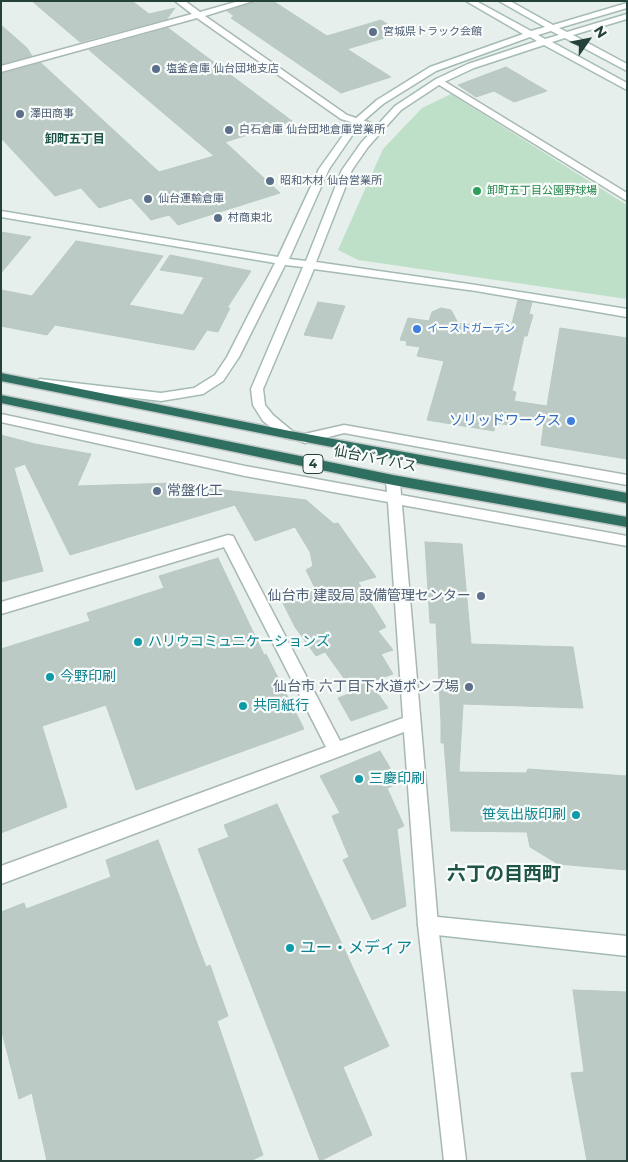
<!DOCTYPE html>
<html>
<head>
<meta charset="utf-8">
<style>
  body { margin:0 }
  #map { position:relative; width:628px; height:1162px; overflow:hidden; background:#e6efeb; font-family:Montserrat,sans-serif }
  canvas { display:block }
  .frame { position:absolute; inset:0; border:2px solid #24423a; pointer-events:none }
  .north { position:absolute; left:563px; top:15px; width:50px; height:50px; -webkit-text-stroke:4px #f7fbf9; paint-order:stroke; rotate:57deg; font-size:14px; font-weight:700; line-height:20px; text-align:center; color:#24423a }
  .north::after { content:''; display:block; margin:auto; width:18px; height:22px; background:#24423a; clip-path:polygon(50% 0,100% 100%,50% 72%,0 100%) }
</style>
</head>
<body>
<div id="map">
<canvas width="628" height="1162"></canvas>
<div class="frame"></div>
<div class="north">N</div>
</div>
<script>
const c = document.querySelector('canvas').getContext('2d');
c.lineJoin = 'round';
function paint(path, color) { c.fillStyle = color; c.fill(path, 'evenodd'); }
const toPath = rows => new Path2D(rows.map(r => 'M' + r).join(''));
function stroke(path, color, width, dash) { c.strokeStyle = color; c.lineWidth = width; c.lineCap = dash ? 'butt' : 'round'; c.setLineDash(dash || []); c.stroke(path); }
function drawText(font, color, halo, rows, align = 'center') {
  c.font = font + ' Montserrat,"Noto Sans JP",sans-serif'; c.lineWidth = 4.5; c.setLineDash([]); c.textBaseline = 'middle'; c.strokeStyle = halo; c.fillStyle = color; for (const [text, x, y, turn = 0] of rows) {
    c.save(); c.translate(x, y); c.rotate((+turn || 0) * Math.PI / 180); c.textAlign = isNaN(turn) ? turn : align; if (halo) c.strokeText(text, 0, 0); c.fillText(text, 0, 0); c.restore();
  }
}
const green = toPath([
  [451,94,627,205,627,299,358,260,338,250,383,149,422,108]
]);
const building = toPath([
  [32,1,132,1,149,14,175,8,167,19,80,42,32,1],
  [255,1,273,1,327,36,381,20,401,33,347,49,391,77,341,93,231,18,234,16,227,11,255,1],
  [1,25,27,48,32,56,1,64,1,25],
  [168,28,292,121,225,142,280,193,178,225,169,215,151,220,131,198,99,208,81,188,55,196,1,138,1,74,41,63,159,172,214,156,89,50,168,28],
  [506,67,547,91,514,102,494,91,476,97,458,85,506,67],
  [1,232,31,237,1,273,1,232],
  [76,241,163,256,129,305,183,315,204,277,160,270,170,255,251,271,227,308,230,308,218,332,207,330,194,350,55,325,47,335,1,326,1,290,32,296,76,241],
  [518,300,532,302,529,314,533,315,527,336,524,336,512,391,516,392,514,401,547,406,560,328,627,338,627,459,541,445,544,423,510,417,509,425,496,423,494,431,427,420,444,361,417,356,420,347,406,345,407,341,400,340,408,318,429,321,432,312,441,308,451,310,458,323,510,331,518,300],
  [318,302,345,306,332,339,304,335,318,302],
  [1,435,35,444,91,454,77,486,174,483,184,492,199,487,306,500,334,524,338,523,376,577,358,582,386,627,378,631,393,650,381,654,393,674,370,682,388,708,351,721,338,698,354,692,325,652,316,656,295,627,281,599,316,590,306,570,313,566,310,552,295,527,255,541,235,505,70,555,25,464,14,468,43,571,1,582,1,435],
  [425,542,462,544,471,644,573,647,583,708,463,704,459,772,526,773,528,769,627,776,627,870,558,864,530,847,527,832,451,831,444,743,441,743,441,722,436,623,430,623,425,542],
  [218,558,264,655,266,654,304,729,136,790,106,705,42,726,67,807,1,833,1,649,90,621,87,613,164,588,159,576,218,558],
  [380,751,399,783,387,788,404,826,397,829,406,906,372,920,343,860,349,857,332,816,340,813,320,776,380,751],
  [277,804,389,1046,343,1067,372,1135,320,1161,198,849,229,837,224,825,277,804],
  [158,840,206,967,210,965,228,1016,217,1021,263,1155,250,1161,47,1161,32,1093,19,1099,1,1028,1,912,24,903,26,909,111,877,106,860,158,840],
  [573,990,627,992,627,1161,587,1161,571,1073,584,1072,573,990]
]);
const street = toPath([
  [175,1,185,1,200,12,239,1,253,1,205,16,347,115,383,127,378,130,341,119,197,18,1,72,1,66,192,14,175,1],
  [439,78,627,193,627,201,436,83,434,81,439,78],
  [1,414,245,466,387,492,386,480,388,477,393,475,398,477,400,480,401,495,627,536,627,546,402,505,438,925,466,1161,444,1161,418,925,404,732,1,884,1,866,326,747,224,547,1,614,1,602,228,535,233,536,340,741,403,718,388,502,245,476,1,422,1,414],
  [344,425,627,475,627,485,344,433,305,443,300,441,298,438,300,435,344,425]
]);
const secondary = toPath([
  [466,1,476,1,531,31,545,27,499,1,510,1,553,25,627,3,627,8,559,28,567,32,627,14,627,19,573,35,627,64,627,71,565,38,552,42,627,83,627,90,544,45,474,68,442,83,401,110,368,147,352,170,316,262,476,285,627,309,627,317,476,291,314,269,263,389,265,405,273,415,297,435,295,438,290,439,285,438,263,421,253,405,251,389,303,267,285,265,239,357,223,381,203,394,161,401,36,386,34,383,40,379,161,393,194,388,215,375,227,357,275,263,1,217,1,211,278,257,319,169,354,120,377,100,430,67,523,34,466,1],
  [551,31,559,35,545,39,538,35,551,31],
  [530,37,537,41,468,64,436,79,395,106,361,143,342,170,306,261,289,259,329,169,360,124,383,104,436,71,530,37],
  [428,916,627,936,627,956,428,934,421,932,418,925,421,918,428,916]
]);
const highway = toPath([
  [1,373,290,431,627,493,627,503,290,439,1,381,1,373],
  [1,395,393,475,627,517,627,527,393,485,1,403,1,395]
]);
const markers = [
  [373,32,5,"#5c6f8a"],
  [156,69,5,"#5c6f8a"],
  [20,114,5,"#5c6f8a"],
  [229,130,5,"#5c6f8a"],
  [270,181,5,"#5c6f8a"],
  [477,191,5,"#2e9e5b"],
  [148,199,5,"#5c6f8a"],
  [218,218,5,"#5c6f8a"],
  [417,329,5,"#3f7fe0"],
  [571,421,5,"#3f7fe0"],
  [157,491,5,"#5c6f8a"],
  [481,596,5,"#5c6f8a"],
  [138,642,5,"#0f9aa8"],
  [50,677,5,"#0f9aa8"],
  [469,687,5,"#5c6f8a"],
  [243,706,5,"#0f9aa8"],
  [359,779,5,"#0f9aa8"],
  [576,815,5,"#0f9aa8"],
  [290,948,5,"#0f9aa8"]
];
const farServicenames = [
  ["宮城県トラック会館",383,32],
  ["塩釜倉庫 仙台団地支店",166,69],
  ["澤田商事",30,114],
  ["白石倉庫 仙台団地倉庫営業所",239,130],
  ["昭和木材 仙台営業所",280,181],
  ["仙台運輸倉庫",158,199],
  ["村商東北",228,218]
];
const farLeisurenames = [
  ["卸町五丁目公園野球場",487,191]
];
const farShopnames = [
  ["イーストガーデン",427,329]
];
const farNeighbourhoodnames = [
  ["卸町五丁目",75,139]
];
const shields = [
  [313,464,20]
];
const shieldNames = [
  ["4",313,464]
];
const shopNames = [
  ["ソリッドワークス",561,421]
];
const streetNames = [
  ["仙台バイパス",375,459,11]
];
const serviceNames = [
  ["常盤化工",167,491,"left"],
  ["仙台市 建設局 設備管理センター",471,596],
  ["仙台市 六丁目下水道ポンプ場",459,687]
];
const cultureNames = [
  ["ハリウコミュニケーションズ",148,642],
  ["今野印刷",60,677],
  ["共同紙行",253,706],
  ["三慶印刷",369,779],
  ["笹気出版印刷",566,815,"right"]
];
const nearCulturenames = [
  ["ユー・メディア",300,948]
];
const nearQuarternames = [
  ["六丁の目西町",504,874]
];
paint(green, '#bfe0c8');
paint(building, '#bbcac4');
stroke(building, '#b8c9c2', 1);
stroke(street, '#a8b8b2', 3);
stroke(secondary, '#a4bbb3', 3);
stroke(highway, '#c2cac8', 3);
paint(street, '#fff');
paint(secondary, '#fff');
paint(highway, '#2f6f62');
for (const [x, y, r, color] of markers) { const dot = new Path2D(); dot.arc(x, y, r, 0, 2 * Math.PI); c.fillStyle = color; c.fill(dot); stroke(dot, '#f7fbf9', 2); }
drawText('11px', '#4e5e75', '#f7fbf9', farServicenames, 'left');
drawText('11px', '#27864d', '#f7fbf9', farLeisurenames, 'left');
drawText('11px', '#366cbe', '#f7fbf9', farShopnames, 'left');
drawText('bold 12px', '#1f5548', '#f7fbf9', farNeighbourhoodnames);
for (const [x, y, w] of shields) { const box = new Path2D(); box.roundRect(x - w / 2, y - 9.5, w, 19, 4); c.fillStyle = '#f7fbf9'; c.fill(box); stroke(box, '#24423a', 1); }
drawText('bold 12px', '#24423a', null, shieldNames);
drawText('14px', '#366cbe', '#f7fbf9', shopNames, 'right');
drawText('14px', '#24423a', '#f7fbf9', streetNames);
drawText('14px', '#4e5e75', '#f7fbf9', serviceNames, 'right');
drawText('14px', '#0d838f', '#f7fbf9', cultureNames, 'left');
drawText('16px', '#0d838f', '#f7fbf9', nearCulturenames, 'left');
drawText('bold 19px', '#1f5548', '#f7fbf9', nearQuarternames);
</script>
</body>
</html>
